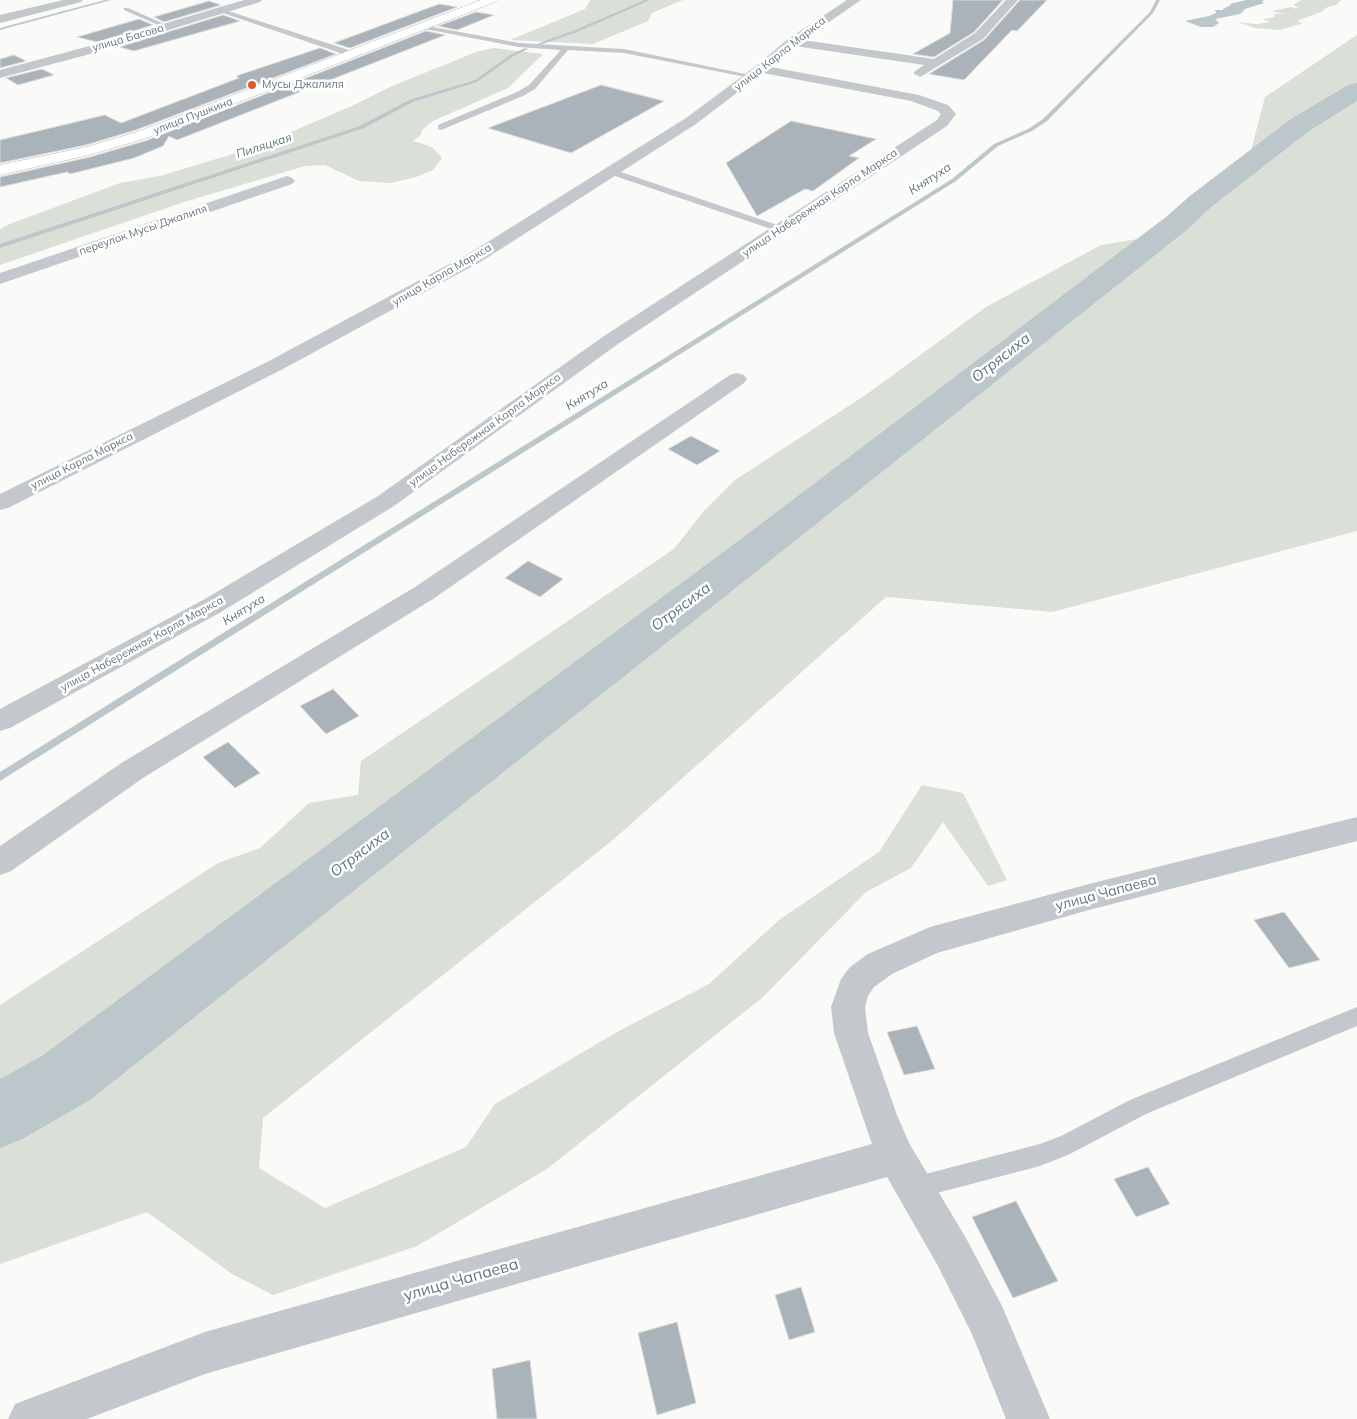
<!DOCTYPE html>
<html>
<head>
<meta charset="utf-8">
<style>
  body { margin:0 }
  canvas { display:block; background:#fafaf8 }
</style>
</head>
<body>
<canvas width="1357" height="1419"></canvas>
<script>
const c = document.querySelector('canvas').getContext('2d');
c.lineJoin = 'round';
function paint(path, color) { c.fillStyle = color; c.fill(path, 'evenodd'); }
const toPath = rows => new Path2D(rows.map(r => 'M' + r).join(''));
function stroke(path, color, width, dash) { c.strokeStyle = color; c.lineWidth = width; c.lineCap = dash ? 'butt' : 'round'; c.setLineDash(dash || []); c.stroke(path); }
function drawText(font, color, halo, rows, align = 'center') {
  c.font = font + ' Mulish,sans-serif'; c.lineWidth = 5; c.setLineDash([]); c.textBaseline = 'middle'; c.strokeStyle = halo; c.fillStyle = color; for (const [text, x, y, turn = 0] of rows) {
    c.save(); c.translate(x, y); c.rotate((+turn || 0) * Math.PI / 180); c.textAlign = isNaN(turn) ? turn : align; if (halo) c.strokeText(text, 0, 0); c.fillText(text, 0, 0); c.restore();
  }
}
const green = toPath([
  [590,0,683,0,652,13,648,21,593,44,510,40,585,9],
  [1301,0,1341,0,1336,5,1325,8,1323,11,1297,21,1303,23,1280,30,1255,28,1237,22,1257,24,1270,22,1263,19,1275,17,1274,14,1284,14,1272,11,1291,7,1296,9,1298,7,1293,5],
  [1357,35,1357,531,1052,612,886,597,614,839,263,1118,259,1168,325,1208,466,1147,495,1104,617,1032,709,984,779,920,879,852,922,785,963,793,1007,880,988,886,943,822,911,868,866,892,763,997,547,1169,417,1246,273,1295,232,1274,147,1212,0,1264,0,1005,218,863,260,848,309,803,358,795,361,761,674,549,703,512,735,480,867,394,986,307,1101,245,1162,235,1243,181,1265,97],
  [494,48,543,54,508,88,433,121,422,130,421,135,413,141,432,147,442,158,433,170,416,177,390,183,359,181,325,165,305,166,184,202,0,265,0,229,10,224,120,183,160,176,256,147,354,105,390,87,476,52]
]);
const water = toPath([
  [1246,0,1265,0,1262,1,1264,3,1245,9,1240,14,1215,19,1219,23,1213,27,1201,27,1185,21,1209,16,1216,13,1215,10,1223,10,1223,9,1231,5,1230,4]
]);
const stream = toPath([
  [105,0,111,0,0,30,0,28,105,0],
  [645,0,650,0,577,32,540,45,537,44,575,30,645,0],
  [1156,0,1160,0,1153,13,1047,121,1032,131,998,146,956,181,0,781,0,772,952,179,994,144,1028,129,1043,119,1150,12,1156,0],
  [525,48,528,49,512,57,477,82,413,102,364,128,0,248,0,244,360,126,409,100,475,80,510,55,525,48]
]);
const river = toPath([
  [1357,83,1357,101,1309,131,1211,207,1188,229,90,1100,24,1138,0,1148,0,1079,42,1056,745,536,1166,217,1191,195,1291,119,1348,85,1357,83]
]);
const building = toPath([
  [953,0,1003,0,974,32,934,57,913,54,950,33,953,0],
  [1020,0,1047,0,1017,31,1012,30,964,80,929,74,984,40,1020,0],
  [209,1,221,5,164,22,154,17,209,1],
  [439,4,457,7,350,48,334,43,439,4],
  [476,12,494,15,457,30,438,26,476,12],
  [223,15,240,21,134,51,119,47,223,15],
  [139,19,153,25,97,42,77,37,139,19],
  [426,31,445,35,177,140,169,136,163,146,134,158,70,174,67,172,0,187,0,177,90,157,148,140,426,31],
  [320,48,336,54,136,130,86,145,0,163,0,140,105,115,121,123,239,78,236,76,320,48],
  [14,55,26,61,0,68,0,59,14,55],
  [42,69,54,75,18,85,6,78,42,69],
  [601,85,664,101,571,153,488,128,601,85],
  [791,121,876,139,849,156,859,158,813,191,805,189,757,216,726,163,791,121],
  [691,436,720,451,697,465,668,449,691,436],
  [528,561,563,579,540,597,505,578,528,561],
  [333,689,359,716,326,734,300,706,333,689],
  [228,742,260,773,235,788,203,757,228,742],
  [1284,912,1320,960,1289,968,1254,920,1284,912],
  [917,1026,935,1069,904,1075,887,1032,917,1026],
  [1148,1167,1170,1204,1136,1217,1114,1179,1148,1167],
  [1016,1201,1058,1281,1013,1298,972,1217,1016,1201],
  [801,1287,815,1332,789,1340,775,1295,801,1287],
  [677,1322,696,1403,657,1415,638,1333,677,1322],
  [530,1360,537,1419,497,1419,492,1369,530,1360]
]);
const lane = toPath([
  [124,8,128,8,171,27,165,28,124,10,124,8],
  [222,9,355,52,356,54,349,56,220,12,219,11,222,9],
  [422,25,519,43,624,49,755,76,751,78,624,53,568,50,535,89,523,96,441,130,438,129,438,125,517,92,529,85,561,50,519,47,420,28,420,26,422,25],
  [609,168,783,227,785,229,780,232,777,231,606,173,604,171,609,168],
  [1357,1007,1357,1026,1146,1114,1068,1155,1040,1166,914,1199,906,1196,903,1188,906,1180,914,1177,1040,1144,1061,1136,1130,1100,1357,1007]
]);
const street = toPath([
  [63,0,83,0,81,2,0,23,0,15,63,0],
  [244,0,262,0,260,2,90,54,0,78,0,70,82,48,244,0],
  [847,0,861,0,803,40,934,59,975,33,1006,0,1018,0,983,39,920,77,913,73,924,65,795,46,771,67,919,95,948,105,956,114,947,126,618,344,394,506,221,612,10,728,0,731,0,709,203,600,378,496,604,336,937,120,941,114,938,111,911,101,763,73,696,124,482,261,283,369,8,508,0,510,0,494,269,361,470,253,686,118,756,66,788,39,847,0],
  [287,176,292,178,295,181,292,184,0,284,0,273,287,176],
  [737,373,744,375,747,379,744,383,433,599,143,778,11,871,0,875,0,846,123,762,415,587,730,375,737,373],
  [1357,817,1357,841,1089,910,937,953,892,974,874,987,868,996,865,1007,868,1033,897,1115,909,1143,966,1238,1002,1306,1050,1419,1006,1419,972,1334,938,1266,887,1177,205,1374,87,1419,8,1419,15,1404,205,1332,872,1144,834,1033,831,1007,841,979,850,967,868,954,930,927,1089,884,1357,817]
]);
const secondary = toPath([
  [481,0,497,0,495,2,147,138,89,155,0,175,0,165,86,147,137,132,481,0]
]);
const markers = [
  [252,85,5,"#e4572e"]
];
const farStreetnames = [
  ["улица Басова",128,38,-16],
  ["улица Карла Маркса",780,54,-38],
  ["улица Пушкина",193,116,-21],
  ["улица Набережная Карла Маркса",820,203,-34],
  ["переулок Мусы Джалиля",143,230,-19],
  ["улица Карла Маркса",442,275,-30],
  ["улица Набережная Карла Маркса",485,430,-36],
  ["улица Карла Маркса",82,461,-27],
  ["улица Набережная Карла Маркса",142,644,-29]
];
const farPoinames = [
  ["Мусы Джалиля",262,85]
];
const farWaternames = [
  ["Пиляцкая",264,146,-18],
  ["Княтуха",930,179,-33],
  ["Княтуха",587,395,-32],
  ["Княтуха",244,610,-32]
];
const streetNames = [
  ["улица Чапаева",1106,893,-15]
];
const waterNames = [
  ["Отрясиха",1001,358,-38],
  ["Отрясиха",681,607,-37],
  ["Отрясиха",360,853,-37]
];
const nearStreetnames = [
  ["улица Чапаева",461,1280,-16]
];
paint(green, '#dadfd7');
paint(water, '#bbc7cb');
paint(stream, '#bbc7cb');
paint(river, '#bbc7cb');
paint(building, '#aab3b9');
stroke(building, '#dcdcda', 1);
stroke(secondary, '#b3babf', 1);
paint(lane, '#c3c8cc');
paint(street, '#c3c8cc');
paint(secondary, '#fff');
for (const [x, y, r, color] of markers) { const dot = new Path2D(); dot.arc(x, y, r, 0, 2 * Math.PI); c.fillStyle = color; c.fill(dot); stroke(dot, '#fff', 2); }
drawText('11px', '#657683', '#fff', farStreetnames);
drawText('11px', '#657683', '#fff', farPoinames, 'left');
drawText('italic 12px', '#60757c', '#fff', farWaternames);
drawText('14px', '#657683', '#fff', streetNames);
drawText('italic 15px', '#60757c', '#fff', waterNames);
drawText('16px', '#657683', '#fff', nearStreetnames);
</script>
</body>
</html>
